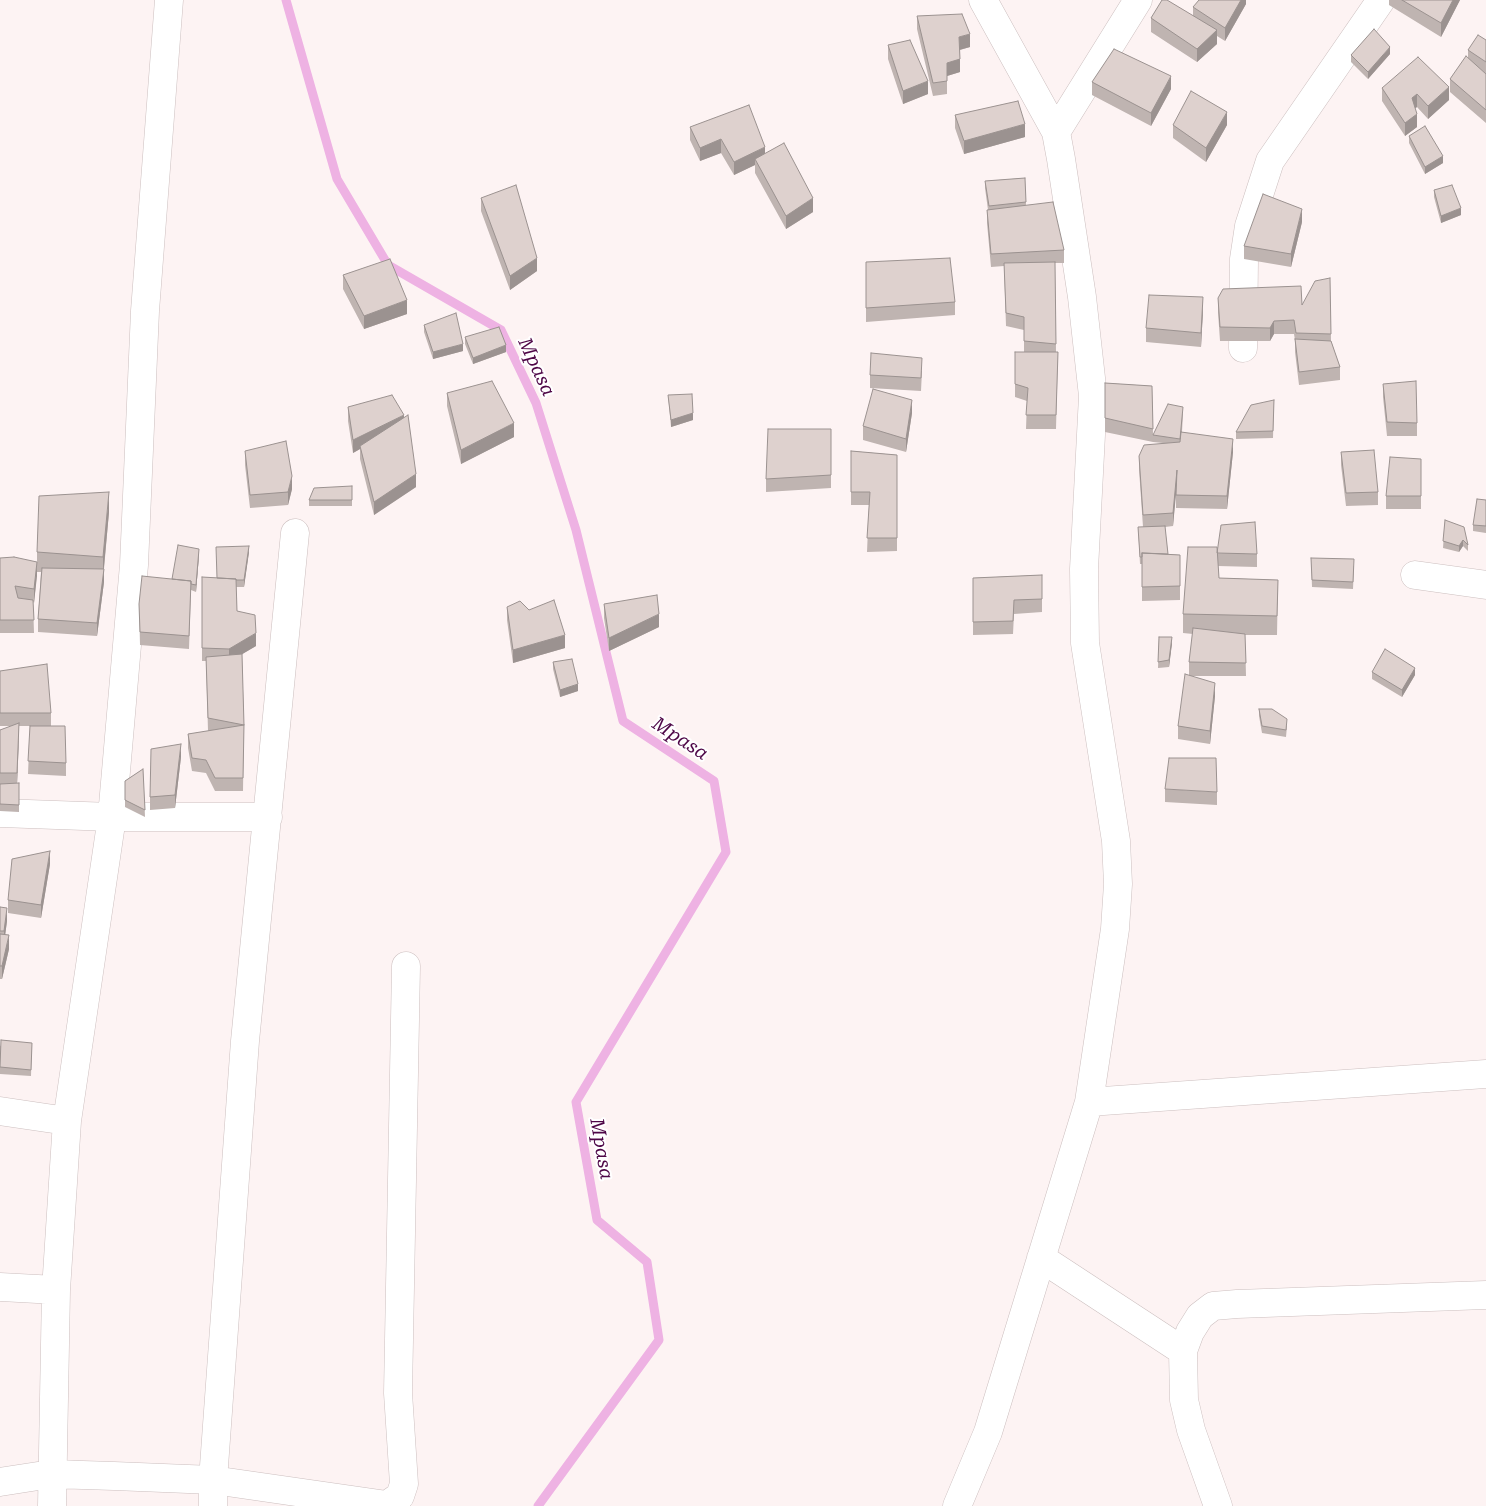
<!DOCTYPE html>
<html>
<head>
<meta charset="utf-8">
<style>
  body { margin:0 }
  canvas { display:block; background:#fdf3f3 }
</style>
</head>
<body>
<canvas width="1486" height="1506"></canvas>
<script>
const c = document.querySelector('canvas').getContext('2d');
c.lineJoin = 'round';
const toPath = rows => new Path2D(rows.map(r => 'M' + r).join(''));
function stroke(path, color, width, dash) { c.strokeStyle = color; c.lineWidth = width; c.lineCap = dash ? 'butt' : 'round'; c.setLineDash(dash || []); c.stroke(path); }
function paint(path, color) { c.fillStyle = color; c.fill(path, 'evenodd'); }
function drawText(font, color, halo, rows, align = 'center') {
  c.font = font + ' "Roboto Serif",serif'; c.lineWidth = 4; c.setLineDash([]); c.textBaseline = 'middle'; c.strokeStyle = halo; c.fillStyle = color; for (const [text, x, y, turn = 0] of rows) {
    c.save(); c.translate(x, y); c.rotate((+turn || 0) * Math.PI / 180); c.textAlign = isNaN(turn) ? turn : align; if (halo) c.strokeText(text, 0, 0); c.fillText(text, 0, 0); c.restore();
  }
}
const stream = toPath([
  [286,0,337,179,388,265,501,330,536,403,576,530,623,721,714,781,726,852,576,1102,597,1220,647,1262,659,1340,538,1506]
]);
const street = toPath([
  [1056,132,1138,0],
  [1243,348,1244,259,1249,226,1270,161,1381,0],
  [1415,575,1486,585],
  [0,813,112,817,268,817],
  [1089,1102,1486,1074],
  [0,1111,67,1121],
  [1041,1258,1183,1351],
  [0,1287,56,1290],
  [0,1482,51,1474,114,1476,213,1480,387,1505,400,1496,404,1484,398,1393,406,966],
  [52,1506,56,1290,67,1121,112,817,134,565,145,311,169,0],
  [213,1506,213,1480,245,1041,295,533],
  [957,1506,988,1432,1089,1102,1115,929,1118,884,1116,841,1085,643,1084,569,1093,396,1082,297,1061,159,1056,132,983,0],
  [1218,1506,1191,1430,1184,1400,1183,1351,1190,1332,1200,1316,1213,1306,1237,1304,1486,1295]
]);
const wall = toPath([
  [1246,0,1246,4,1225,41,1217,36,1217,44,1197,62,1151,32,1151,18,1193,16,1193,7],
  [1389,0,1460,0,1441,37,1389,5],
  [917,16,970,47,960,50,960,72,947,76,947,94,933,96,917,29],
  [1486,40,1486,123,1450,92,1450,79,1468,58,1468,50],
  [888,45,928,94,903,104,888,59],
  [1390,54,1368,79,1351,62,1351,55],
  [1092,82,1171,89,1151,126,1092,95],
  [1382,88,1449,100,1428,119,1417,107,1415,108,1417,127,1405,136,1382,101],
  [955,115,1025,137,964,154,955,128],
  [1173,125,1227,125,1206,162,1173,138],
  [690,127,765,154,813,212,786,229,755,173,755,165,734,175,721,153,700,161,690,140],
  [1409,136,1443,163,1425,174,1409,143],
  [1025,178,1026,206,1064,250,1064,263,1055,263,1056,352,1058,352,1056,429,1026,429,1027,401,1015,397,1015,352,1024,352,1024,330,1006,326,1004,266,991,267,987,223,987,210,988,210,985,188,985,181],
  [1434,190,1461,215,1441,223,1434,197],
  [481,198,537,271,510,290,481,211],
  [1302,222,1291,267,1244,259,1244,246],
  [866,262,955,302,955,315,866,322],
  [343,275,407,314,364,329,343,289],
  [1330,278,1331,341,1340,367,1340,380,1299,385,1295,352,1295,340,1294,334,1274,334,1270,341,1220,341,1218,312,1218,298,1302,305],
  [1203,310,1201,347,1146,342,1146,328],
  [424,325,463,351,433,359,424,332],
  [465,337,506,352,473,364,465,344],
  [922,371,921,391,870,388,870,375],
  [1105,383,1152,386,1153,435,1183,413,1182,432,1233,452,1227,509,1176,508,1176,489,1173,526,1165,527,1168,554,1180,555,1180,600,1142,601,1142,564,1140,564,1138,527,1143,527,1139,469,1139,456,1163,443,1153,442,1105,432],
  [1383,384,1417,423,1417,436,1387,436,1383,397],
  [447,393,514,437,461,464,447,406],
  [668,395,693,420,671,427],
  [1274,400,1273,438,1236,439,1236,432],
  [348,407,404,418,416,487,374,515,360,459,360,449,353,453,348,421],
  [912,413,906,452,863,440,863,426],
  [831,429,831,488,766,492,766,479],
  [245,451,292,489,288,505,250,508,245,465],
  [851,451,897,455,897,551,867,552,869,505,851,505],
  [1341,452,1378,492,1378,505,1346,506,1341,465],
  [1421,459,1421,509,1386,509,1386,496],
  [352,486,352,506,309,506,309,500],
  [1486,500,1486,533,1473,531,1473,525],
  [109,512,104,569,104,582,97,636,38,632,38,619,41,572,37,572,34,603,33,602,34,633,0,633,0,558,37,562,37,552],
  [1445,520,1468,545,1468,551,1463,546,1459,552,1443,548],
  [1217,551,1257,554,1257,567,1218,566,1219,578,1278,580,1277,635,1245,635,1246,676,1191,676,1215,696,1210,744,1178,739,1178,726,1189,675,1189,662,1193,634,1183,633,1183,614],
  [249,552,244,587,236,587,237,611,256,646,242,654,244,725,243,791,215,791,206,773,192,771,188,748,188,734,208,731,206,661,202,661,202,577,217,578],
  [199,555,196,592,191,590,189,649,140,645,139,604,172,579],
  [1311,558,1354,566,1353,589,1312,587],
  [1042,575,1042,612,1014,614,1013,634,973,635,973,578],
  [604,604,659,627,609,651,604,618],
  [507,607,565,648,513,663,507,620],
  [1159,637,1172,643,1169,667,1158,668],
  [553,662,578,691,560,697,553,669],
  [0,671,51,713,51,726,66,763,66,776,28,774,30,726,19,726,17,783,19,783,19,812,0,811,0,730,12,726,0,726],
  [1372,672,1415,675,1402,697,1372,679],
  [1259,709,1287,726,1286,737,1262,733,1259,716],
  [181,757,175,808,150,810,150,797],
  [143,769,145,817,125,807,125,781],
  [1165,789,1217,792,1217,805,1165,802],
  [50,864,41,918,8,913,8,900],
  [0,907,7,921,5,935,9,949,2,979,0,979],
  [32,1043,31,1076,0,1074,0,1046]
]);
const shadedWall = toPath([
  [1241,0,1246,0,1246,4,1225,41,1225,28],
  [1453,0,1460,0,1441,37,1441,23],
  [1217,30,1217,44,1197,62,1197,49],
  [970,34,970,47,959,50,959,37],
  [1390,47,1390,54,1368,79,1368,72],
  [960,59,960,72,947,76,947,63],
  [1171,76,1171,89,1151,126,1151,113],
  [928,81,928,94,903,104,903,91],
  [1449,87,1449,100,1428,119,1428,106],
  [1417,94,1417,107,1412,111,1412,98],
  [1227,112,1227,125,1206,162,1206,148],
  [1417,114,1417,127,1405,136,1405,123],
  [1025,124,1025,137,964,154,964,141],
  [721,139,721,153,700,161,700,148],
  [765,147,765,160,755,159,755,165,734,175,734,162],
  [1443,156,1443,163,1425,174,1425,167],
  [813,198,813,212,786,229,786,216],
  [1461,208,1461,215,1441,223,1441,216],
  [1302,209,1302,222,1291,267,1291,254],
  [537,258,537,271,510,290,510,276],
  [1203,297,1203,310,1201,347,1201,333],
  [407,300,407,314,364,329,364,316],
  [1274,321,1274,334,1270,341,1270,328],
  [463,344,463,351,433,359,433,352],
  [506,345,506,352,473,364,473,358],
  [912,400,912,413,906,452,906,439],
  [693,413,693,420,671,427,671,420],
  [404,415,404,428,360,446,360,449,353,453,353,440],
  [514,423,514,437,461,464,461,450],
  [1233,439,1233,452,1227,509,1227,496],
  [1177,470,1177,484,1173,526,1173,513],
  [416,474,416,487,374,515,374,502],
  [292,476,292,489,288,505,288,492],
  [109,492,109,512,103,577,103,557],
  [1463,540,1463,546,1459,552,1459,546],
  [249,546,249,552,244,587,244,580],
  [199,549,199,555,196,592,196,585],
  [37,562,37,576,34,603,34,589],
  [104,569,104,582,97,636,97,623],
  [659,614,659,627,609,651,609,638],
  [256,633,256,646,229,662,229,649],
  [565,635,565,648,513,663,513,650],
  [1172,637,1172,643,1169,667,1169,660],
  [1415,668,1415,675,1402,697,1402,690],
  [1215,683,1215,696,1210,744,1210,731],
  [578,684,578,691,560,697,560,690],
  [19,723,19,737,17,786,17,773],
  [181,744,181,757,175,808,175,795],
  [50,851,50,864,41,918,41,905],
  [7,908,7,921,4,944,4,931],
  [9,935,9,949,2,979,2,966]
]);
const building = toPath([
  [1162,0,1167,0,1217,30,1197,49,1151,18,1162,0],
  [1199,0,1241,0,1225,28,1193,7,1199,0],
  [1402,0,1453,0,1441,23,1402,0],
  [962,14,970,34,959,37,960,59,947,63,947,81,933,83,917,16,962,14],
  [1374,29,1390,47,1368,72,1351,55,1374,29],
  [1478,35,1486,40,1486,62,1468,50,1478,35],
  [910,40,928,81,903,91,888,45,910,40],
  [1114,49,1171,76,1151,113,1092,82,1114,49],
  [1466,56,1486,74,1486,110,1450,79,1466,56],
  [1418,57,1449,87,1428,106,1417,94,1412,98,1417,114,1405,123,1382,88,1418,57],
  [1191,91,1227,112,1206,148,1173,125,1191,91],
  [1018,101,1025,124,964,141,955,115,1018,101],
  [749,105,765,147,734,162,721,139,700,148,690,127,749,105],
  [1425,126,1443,156,1425,167,1409,136,1425,126],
  [784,143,813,198,786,216,755,159,784,143],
  [1025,178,1026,202,989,206,985,181,1025,178],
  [516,185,537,258,510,276,481,198,516,185],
  [1452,185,1461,208,1441,216,1434,190,1452,185],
  [1263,194,1302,209,1291,254,1244,246,1263,194],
  [1053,202,1064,250,991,254,987,210,1053,202],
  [950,258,955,302,866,308,866,262,950,258],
  [390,259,407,300,364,316,343,275,390,259],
  [1055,262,1056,344,1024,341,1024,317,1006,313,1004,263,1055,262],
  [1330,278,1331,334,1296,333,1294,320,1274,321,1270,328,1220,327,1218,298,1223,289,1301,286,1302,305,1315,281,1330,278],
  [1149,295,1203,297,1201,333,1146,328,1149,295],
  [456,313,463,344,433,352,424,325,456,313],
  [499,327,506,345,473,358,465,337,499,327],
  [1295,339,1331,341,1340,367,1299,372,1295,339],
  [1015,352,1058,352,1056,415,1026,415,1028,388,1015,384,1015,352],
  [871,353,922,358,921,378,870,375,871,353],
  [492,381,514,423,461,450,447,393,492,381],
  [1416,381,1417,423,1387,422,1383,384,1416,381],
  [1105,383,1152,386,1153,429,1105,418,1105,383],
  [873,389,912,400,906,439,863,426,873,389],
  [692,394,693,413,671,420,668,395,692,394],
  [392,395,404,415,353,440,348,407,392,395],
  [1274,400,1273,431,1236,432,1251,405,1274,400],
  [1168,404,1183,407,1180,439,1153,435,1168,404],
  [408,415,416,474,374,502,360,446,408,415],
  [768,429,831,429,831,475,766,479,768,429],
  [1181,432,1233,439,1227,496,1176,495,1177,470,1173,513,1143,515,1139,456,1144,445,1180,442,1181,432],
  [286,441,292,476,288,492,250,495,245,451,286,441],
  [1374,450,1378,492,1346,493,1341,452,1374,450],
  [851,451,897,455,897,538,867,538,870,492,851,492,851,451],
  [1390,457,1421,459,1421,496,1386,496,1390,457],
  [352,486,352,500,309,500,314,488,352,486],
  [109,492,103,557,37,552,39,496,109,492],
  [1477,499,1486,500,1486,526,1473,525,1477,499],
  [1445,520,1464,527,1468,545,1463,540,1459,546,1443,541,1445,520],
  [1255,522,1257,554,1217,553,1221,525,1255,522],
  [1165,526,1168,554,1142,553,1142,557,1140,557,1138,527,1165,526],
  [178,545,199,549,196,585,191,584,191,581,172,579,178,545],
  [249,546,244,580,236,580,236,579,217,578,216,547,249,546],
  [1188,547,1217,547,1219,578,1278,580,1277,616,1183,614,1188,547],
  [1142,553,1180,555,1180,586,1142,587,1142,553],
  [14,557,37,562,34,589,15,586,18,598,33,600,34,620,0,620,0,558,14,557],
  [1311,558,1354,559,1353,582,1312,580,1311,558],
  [42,568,104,569,97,623,38,619,42,568],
  [1042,575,1042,599,1014,600,1013,621,973,622,973,578,1042,575],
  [142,576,191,581,189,636,140,632,139,604,142,576],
  [202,577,236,579,237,611,255,615,256,633,229,649,202,648,202,577],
  [657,595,659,614,609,638,604,604,657,595],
  [554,600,565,635,513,650,507,607,520,601,529,610,554,600],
  [1193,628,1245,634,1246,663,1189,662,1193,628],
  [1159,637,1172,637,1169,660,1158,662,1159,637],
  [1385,649,1415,668,1402,690,1372,672,1385,649],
  [242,654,244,725,208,718,206,657,242,654],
  [572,659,578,684,560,690,553,662,572,659],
  [47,664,51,713,0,713,0,671,47,664],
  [1185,674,1215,683,1210,731,1178,726,1185,674],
  [1259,709,1272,709,1287,719,1286,730,1262,726,1259,709],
  [19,723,17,773,0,773,0,730,19,723],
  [244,725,243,778,215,778,206,760,192,758,188,734,244,725],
  [30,726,65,726,66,763,28,761,30,726],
  [181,744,175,795,150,797,151,749,181,744],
  [1169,758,1216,758,1217,792,1165,789,1169,758],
  [143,769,145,810,125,800,125,781,143,769],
  [19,783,19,805,0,804,0,784,19,783],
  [50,851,41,905,8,900,12,859,50,851],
  [0,907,7,908,4,931,0,931,0,907],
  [0,934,9,935,2,966,0,966,0,934],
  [1,1040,32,1043,31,1070,0,1067,1,1040]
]);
const waterNames = [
  ["Mpasa",536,367,65],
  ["Mpasa",680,739,33],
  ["Mpasa",601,1149,80]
];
stroke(stream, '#eeb2e3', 9);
stroke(street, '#ccbfbf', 29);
stroke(street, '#fff', 28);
paint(wall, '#bfb4b1');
paint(shadedWall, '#9b9290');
paint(building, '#ded1ce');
stroke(building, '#9b9290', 1);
drawText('italic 19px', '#4e0747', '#fff', waterNames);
</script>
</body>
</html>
